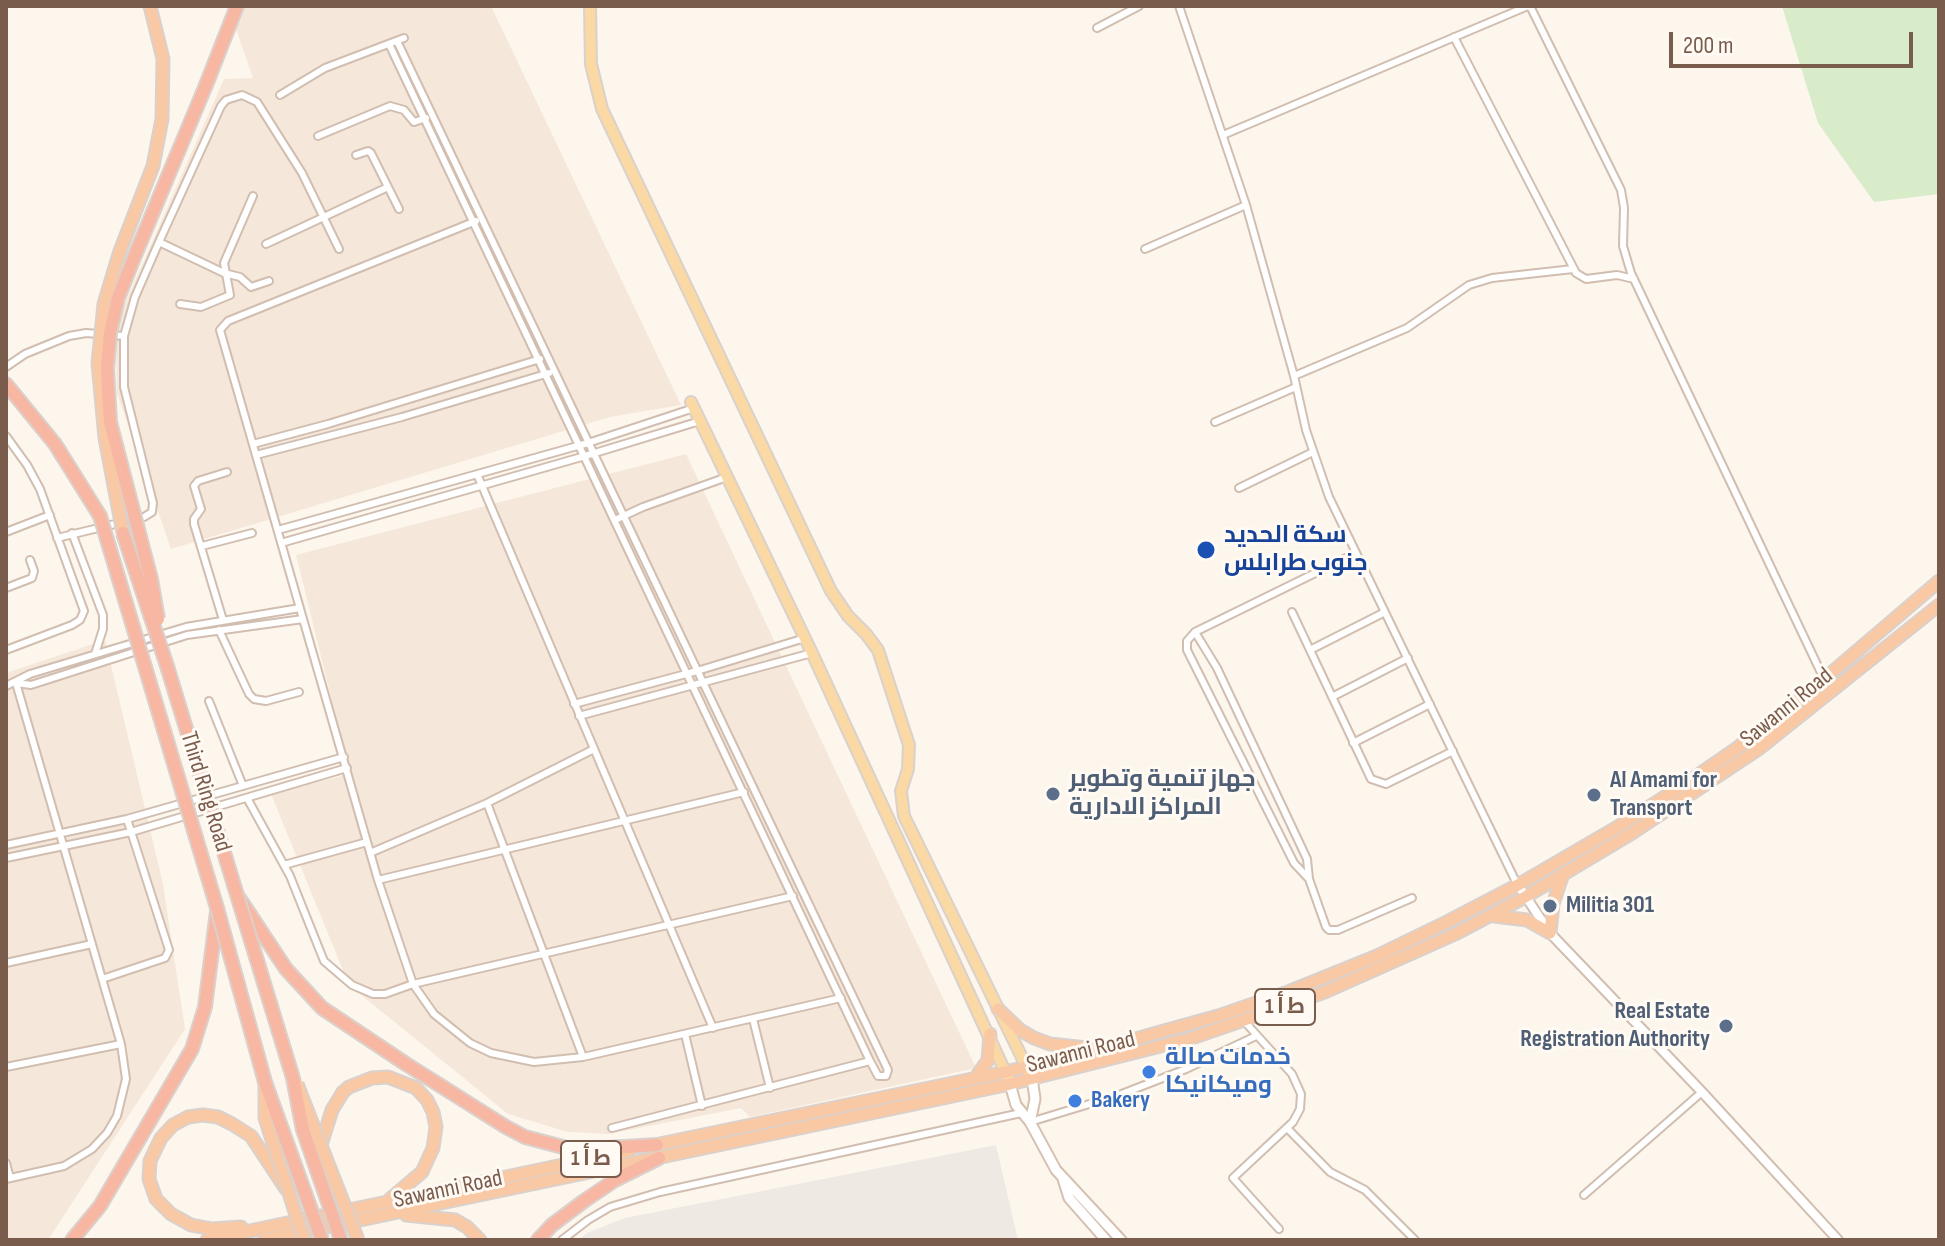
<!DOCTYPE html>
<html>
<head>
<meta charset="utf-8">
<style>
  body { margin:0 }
  #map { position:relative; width:1945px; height:1246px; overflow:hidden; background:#fdf6ec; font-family:"Sofia Sans Condensed",sans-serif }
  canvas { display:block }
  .frame { position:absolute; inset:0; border:8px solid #7a5c4d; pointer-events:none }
  .scale { position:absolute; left:1669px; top:32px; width:244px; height:36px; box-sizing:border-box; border:4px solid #7a5c4d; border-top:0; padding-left:10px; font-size:24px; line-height:28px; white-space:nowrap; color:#7a5c4d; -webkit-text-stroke:6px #fffaf3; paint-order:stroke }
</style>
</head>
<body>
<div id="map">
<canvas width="1945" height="1246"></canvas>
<div class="frame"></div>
<div class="scale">200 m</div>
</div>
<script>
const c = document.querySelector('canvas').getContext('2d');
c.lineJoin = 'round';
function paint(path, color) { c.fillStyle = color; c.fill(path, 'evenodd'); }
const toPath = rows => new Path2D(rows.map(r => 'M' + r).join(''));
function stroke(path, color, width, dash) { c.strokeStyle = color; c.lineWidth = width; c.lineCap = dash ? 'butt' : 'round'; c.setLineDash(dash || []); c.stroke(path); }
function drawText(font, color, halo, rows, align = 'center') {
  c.font = font + ' "Sofia Sans Condensed",Cairo,sans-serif'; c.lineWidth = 6; c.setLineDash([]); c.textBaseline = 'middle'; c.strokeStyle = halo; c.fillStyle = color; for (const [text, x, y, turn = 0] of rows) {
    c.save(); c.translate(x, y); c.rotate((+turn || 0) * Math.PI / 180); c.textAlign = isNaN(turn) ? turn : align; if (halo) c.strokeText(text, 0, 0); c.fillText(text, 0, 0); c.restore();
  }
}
const residential = toPath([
  [228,6,491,6,681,405,610,417,171,549,117,393,116,351,119,317,224,79,253,78],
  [686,454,976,1068,750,1117,741,1108,608,1134,568,1132,508,1114,349,985,271,794,350,774,296,555],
  [105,640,163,884,185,1029,48,1240,6,1240,6,673]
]);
const industrial = toPath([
  [996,1145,1018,1240,578,1240,587,1233,625,1218]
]);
const green = toPath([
  [1782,6,1939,6,1939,194,1874,202,1818,123]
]);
const minor = toPath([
  [1179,6,1246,205,1294,376,1306,430,1329,497,1517,884],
  [1530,6,1621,190,1624,208,1623,246,1631,273,1824,679],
  [1097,28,1139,6],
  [1454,37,1576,273,1586,279,1617,275,1634,279],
  [389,44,870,1061,878,1076,886,1076,888,1070,397,41],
  [280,95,325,68,404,38],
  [1223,135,1528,6],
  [318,136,390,106,404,110,414,122,426,118],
  [356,155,368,151,371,153,399,209],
  [476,221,228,321,220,330,378,880,413,984,434,1014,470,1043,491,1053,534,1062,583,1057,841,998],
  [159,242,224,273,240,277,251,287,269,281],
  [266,244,388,187],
  [1145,249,1246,205],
  [180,304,201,307,230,295,224,263,253,196],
  [6,367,25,354,69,336,86,333,124,336],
  [1294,376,1407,328,1469,285,1492,278,1573,269],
  [1215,422,1296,387],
  [6,436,27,465,40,489,84,611,80,620,72,625,6,650],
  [253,444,328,424,540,359],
  [256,455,402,417,549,373],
  [477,474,713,1028],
  [1239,488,1313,452],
  [615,520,643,507,727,477],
  [278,530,588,443,694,408],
  [6,532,50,515],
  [72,533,103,615,103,629,95,654],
  [57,538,144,517,152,512,153,503,124,387,124,336,135,297,159,242,221,106,226,100,242,95,257,102,302,173,339,249],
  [281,543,585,456,700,421],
  [202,546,252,533],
  [6,588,32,578,34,571,30,560],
  [1292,612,1371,779,1386,784,1453,751],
  [223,620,194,524,194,519,201,509,194,486,198,481,227,472],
  [219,630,249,694,254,699,266,701,299,692],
  [1195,632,1217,668,1307,859,1309,879,1326,927,1329,930,1338,930,1412,898],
  [1310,650,1385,612],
  [16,683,31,685,187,635,303,619],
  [6,686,30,674,186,627,300,608],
  [1332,697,1408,658],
  [209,701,243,786],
  [574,704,697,671,805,638],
  [579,716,812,653],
  [1353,743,1430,704],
  [247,798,290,876,324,961,352,985,373,994,385,994,413,984,793,896],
  [487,803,583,1057],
  [6,845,127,819,344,757],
  [370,853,487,803,594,749],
  [6,858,131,832,347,768],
  [284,865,367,842],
  [1309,879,1294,863,1187,650,1187,641,1195,632,1356,553],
  [378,880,744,792],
  [6,963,92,944],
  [102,979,165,958,169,950,127,819],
  [753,1019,770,1088],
  [1245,1022,1292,1074,1301,1094,1300,1109,1293,1122,1233,1178,1279,1229],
  [685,1034,702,1106],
  [6,1067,121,1044],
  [1030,1122,1119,1095,1186,1069,1256,1036],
  [612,1128,870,1061],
  [1287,1128,1330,1172,1365,1190,1415,1240],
  [6,1163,10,1178],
  [6,1179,64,1166,92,1149,107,1133,117,1116,126,1079,121,1044,16,683],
  [1584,1195,1702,1092],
  [562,1240,588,1220,610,1207,660,1192,1021,1113]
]);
const tertiary = toPath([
  [1518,885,1550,933,1702,1092,1838,1240]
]);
const secondary = toPath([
  [1010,1084,1016,1105,1030,1122,1056,1170,1121,1240],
  [1030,1122,1035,1099,1032,1078],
  [1063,1179,1069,1198,1106,1240]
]);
const primary = toPath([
  [590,6,591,64,602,109,831,591,848,616,866,634,878,650,909,745,908,769,901,791,904,816,1030,1074],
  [691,402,812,653,1008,1078]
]);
const trunk = toPath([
  [1494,916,1527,920,1550,933],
  [1550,933,1553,904,1562,877],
  [998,1009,1020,1030,1034,1038,1050,1044,1087,1048],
  [976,1077,988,1060,990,1034],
  [321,1145,332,1110,343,1092,349,1087,372,1078,388,1077,416,1088,427,1100,433,1112,436,1127,433,1148,422,1172,389,1200],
  [650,1146,1006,1072,1103,1048,1218,1016,1288,992,1377,956,1447,922,1518,885,1616,828,1685,784,1736,749,1808,693,1939,581],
  [406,1215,455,1220,467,1227,480,1240],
  [241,1227,212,1229,191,1225,171,1214,156,1199,149,1179,150,1161,161,1138,173,1125,188,1117,203,1115,218,1117,232,1124,251,1136,286,1189],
  [207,1240,629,1151],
  [264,1240,1010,1084,1192,1038,1325,992,1455,934,1525,897,1632,833,1760,748,1939,605]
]);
const motorway = toPath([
  [206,85,237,6],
  [6,384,55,444,100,516],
  [239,898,286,969,322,1008,406,1064,506,1127,525,1137,574,1150,657,1145],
  [72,1240,100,1206,192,1049,205,1007,217,911],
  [538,1240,552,1225,584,1201,615,1180,659,1158]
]);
const trunkBridge = toPath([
  [123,533,105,438,98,363,104,304,120,251,153,166,162,119,163,59,150,6],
  [265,1083,265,1118,304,1240],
  [297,1084,358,1240]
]);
const motorwayBridge = toPath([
  [100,516,217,908,265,1082,322,1240],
  [123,533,167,666,293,1078,303,1130,341,1240],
  [158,619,151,579,110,422,107,369,110,333,118,298,133,260,206,85]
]);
const markers = [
  [1206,550,10,"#1a4fb4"],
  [1053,794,8,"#5c6f8a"],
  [1594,795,8,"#5c6f8a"],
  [1550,906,8,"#5c6f8a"],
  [1726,1026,8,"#5c6f8a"],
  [1149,1072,8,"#3f7fe0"],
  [1075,1101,8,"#3f7fe0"]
];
const shields = [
  [1285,1007,60],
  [591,1159,60]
];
const shieldNames = [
  ["ط أ 1",1285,1007],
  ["ط أ 1",591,1159]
];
const transitNames = [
  ["سكة الحديد",1224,536],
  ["جنوب طرابلس",1224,564]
];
const streetNames = [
  ["Sawanni Road",1787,708,-39],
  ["Third Ring Road",205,792,73],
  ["Sawanni Road",1081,1053,-14],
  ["Sawanni Road",448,1190,-12]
];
const serviceNames = [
  ["جهاز تنمية وتطوير",1069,780],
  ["المراكز الادارية",1069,808],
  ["Al Amami for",1610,781],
  ["Transport",1610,809],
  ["Militia 301",1566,906],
  ["Real Estate",1710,1012,"right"],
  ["Registration Authority",1710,1040,"right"]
];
const shopNames = [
  ["خدمات صالة",1165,1058],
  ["وميكانيكا",1165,1086],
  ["Bakery",1091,1101]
];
paint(residential, '#f5e8da');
paint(industrial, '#efe9e4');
paint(green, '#d8ecc9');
stroke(minor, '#d1beb0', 10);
stroke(tertiary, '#d1beb0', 12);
stroke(secondary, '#d6c0b0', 13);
stroke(primary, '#dad1cd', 14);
stroke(trunk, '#dad1cd', 15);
stroke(motorway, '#dad1cd', 16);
stroke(minor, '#fff', 6);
stroke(tertiary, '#fff', 8);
stroke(secondary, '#fff', 9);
stroke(primary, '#fbd9a5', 10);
stroke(trunk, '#f9c8a4', 11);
stroke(motorway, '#f7b7a3', 12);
stroke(trunkBridge, '#dad1cd', 15, []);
stroke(motorwayBridge, '#dad1cd', 16, []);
stroke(trunkBridge, '#f9c8a4', 11);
stroke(motorwayBridge, '#f7b7a3', 12);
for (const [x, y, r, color] of markers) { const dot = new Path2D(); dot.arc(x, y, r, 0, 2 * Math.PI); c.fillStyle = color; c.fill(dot); stroke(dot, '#fffaf3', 3); }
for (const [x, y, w] of shields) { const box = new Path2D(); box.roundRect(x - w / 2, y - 18, w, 36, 6); c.fillStyle = '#fffaf3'; c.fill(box); stroke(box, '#7a5c4d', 2); }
drawText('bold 22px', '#7a5c4d', null, shieldNames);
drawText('bold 24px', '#164399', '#fffaf3', transitNames, 'left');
drawText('24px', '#7a5c4d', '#fffaf3', streetNames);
drawText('bold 24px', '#4e5e75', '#fffaf3', serviceNames, 'left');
drawText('bold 24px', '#366cbe', '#fffaf3', shopNames, 'left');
</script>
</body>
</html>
